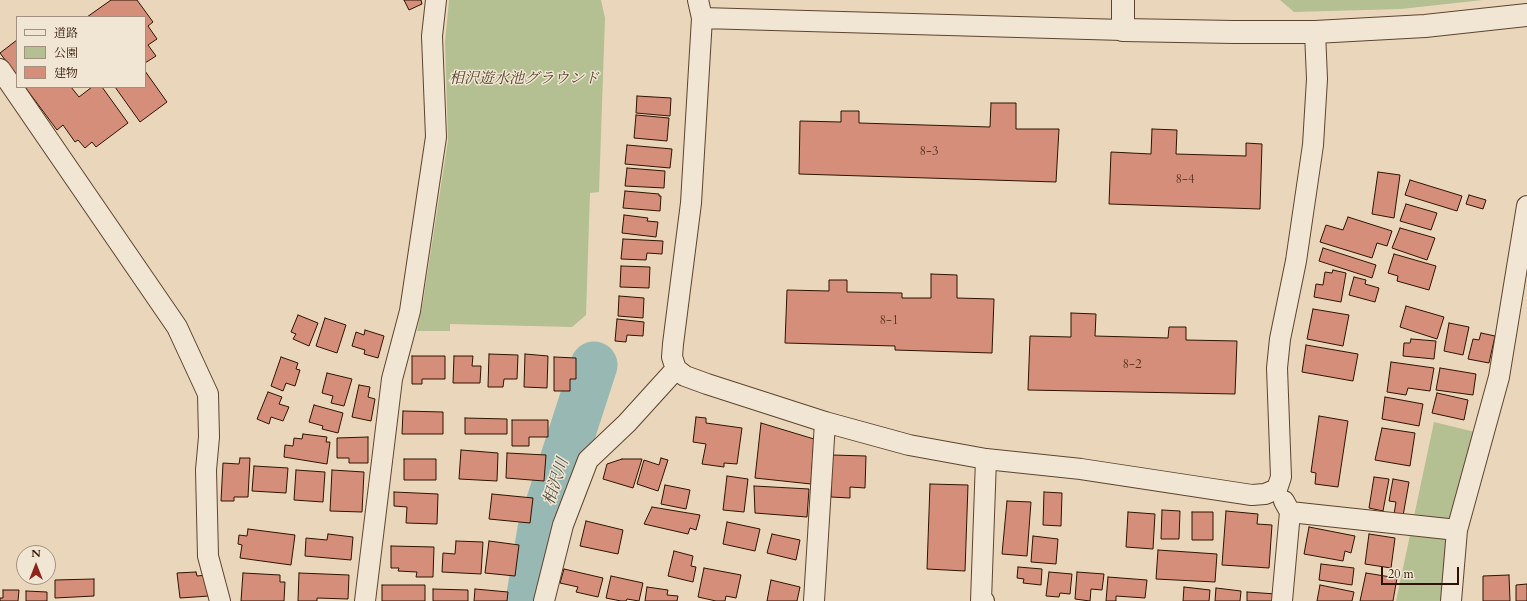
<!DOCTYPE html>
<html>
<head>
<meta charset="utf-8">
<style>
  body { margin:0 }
  #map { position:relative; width:1527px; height:601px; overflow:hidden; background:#ead7bb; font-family:Cardo,"Noto Serif JP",serif }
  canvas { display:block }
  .legend { position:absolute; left:16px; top:16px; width:130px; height:72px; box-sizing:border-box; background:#f1e5d3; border:1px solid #a3917f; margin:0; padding:5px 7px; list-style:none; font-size:12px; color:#2e1300 }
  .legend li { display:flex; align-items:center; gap:8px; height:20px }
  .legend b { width:20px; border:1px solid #a3917f }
  .north { position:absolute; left:16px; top:545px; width:40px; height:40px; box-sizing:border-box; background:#f1e5d3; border:1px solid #a3917f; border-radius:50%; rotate:0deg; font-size:11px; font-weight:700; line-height:16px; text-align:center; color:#2e1300 }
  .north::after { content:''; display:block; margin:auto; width:14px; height:18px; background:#8f2418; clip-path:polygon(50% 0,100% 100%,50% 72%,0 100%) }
  .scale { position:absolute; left:1381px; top:567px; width:78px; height:18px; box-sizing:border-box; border:2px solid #2e1300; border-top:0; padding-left:5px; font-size:12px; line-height:14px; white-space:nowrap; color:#2e1300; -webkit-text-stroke:3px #f1e5d3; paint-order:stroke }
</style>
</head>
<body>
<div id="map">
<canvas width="1527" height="601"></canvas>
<ul class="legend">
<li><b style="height:5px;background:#f1e5d3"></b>道路</li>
<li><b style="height:11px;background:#b4bf92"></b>公園</li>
<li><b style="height:11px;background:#d58e79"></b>建物</li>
</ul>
<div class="north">N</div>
<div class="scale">20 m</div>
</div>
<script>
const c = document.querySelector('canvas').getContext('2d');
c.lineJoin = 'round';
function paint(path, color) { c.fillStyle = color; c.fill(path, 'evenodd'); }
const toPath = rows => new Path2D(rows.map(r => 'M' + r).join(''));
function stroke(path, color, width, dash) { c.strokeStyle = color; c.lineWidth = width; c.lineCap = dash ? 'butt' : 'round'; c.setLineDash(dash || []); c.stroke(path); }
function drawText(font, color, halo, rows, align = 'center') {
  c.font = font + ' Cardo,"Noto Serif JP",serif'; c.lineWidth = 3; c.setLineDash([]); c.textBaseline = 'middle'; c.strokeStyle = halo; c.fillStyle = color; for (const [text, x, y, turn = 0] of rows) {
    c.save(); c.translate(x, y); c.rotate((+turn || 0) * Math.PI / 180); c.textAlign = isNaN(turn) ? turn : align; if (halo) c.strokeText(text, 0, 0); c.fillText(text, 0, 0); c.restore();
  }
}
const green = toPath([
  [449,0,601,0,605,18,599,192,590,193,586,315,572,327,450,324,450,331,417,331,423,302,448,140,445,42],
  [1280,0,1483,0,1401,9,1294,12],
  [1434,422,1475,432,1443,601,1396,601]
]);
const river = toPath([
  [529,601,541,529,594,365]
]);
const building = toPath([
  [111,0,137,0,153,22,148,26,157,39,148,45,156,56,145,63,145,17,87,17,111,0],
  [404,0,421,0,422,4,409,10,404,0],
  [17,40,17,76,0,53,17,40],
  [145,71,167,102,140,122,115,87,145,87,145,71],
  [25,87,71,87,79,97,92,87,102,87,128,123,96,147,92,142,85,148,78,140,75,142,63,125,57,130,25,87],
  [637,96,671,98,670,116,636,113,637,96],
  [991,103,1016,103,1016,129,1059,129,1056,182,799,174,800,121,841,122,841,111,859,111,859,123,990,127,991,103],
  [636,115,669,118,667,141,634,138,636,115],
  [1152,129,1177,130,1176,154,1246,156,1246,143,1262,144,1260,209,1109,204,1111,152,1151,154,1152,129],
  [627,145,672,149,670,168,625,164,627,145],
  [627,168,665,171,664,188,625,186,627,168],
  [1378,172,1400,175,1394,218,1372,214,1378,172],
  [1410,180,1462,196,1457,211,1405,195,1410,180],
  [625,191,659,194,659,196,661,196,660,211,623,208,625,191],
  [1469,195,1486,200,1483,209,1466,204,1469,195],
  [1406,204,1437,213,1431,230,1400,221,1406,204],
  [624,215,648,218,647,221,658,222,656,237,622,233,624,215],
  [1348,217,1392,231,1387,246,1377,243,1372,258,1320,242,1326,225,1343,230,1348,217],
  [1400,228,1435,238,1427,260,1392,248,1400,228],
  [623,239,663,241,662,254,647,253,646,260,621,259,623,239],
  [1323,248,1376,265,1372,278,1319,261,1323,248],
  [1394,254,1436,266,1429,290,1397,281,1398,276,1388,273,1394,254],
  [621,266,650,267,649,288,620,287,621,266],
  [1333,270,1346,273,1341,302,1314,297,1316,284,1323,285,1325,272,1332,273,1333,270],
  [931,274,957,275,957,298,994,299,992,353,895,350,895,346,785,343,787,290,829,291,829,280,847,280,847,292,902,293,902,298,931,298,931,274],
  [1354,277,1366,280,1365,284,1379,288,1375,302,1349,295,1354,277],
  [619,296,644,298,643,318,618,316,619,296],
  [1406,306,1444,317,1437,339,1400,327,1406,306],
  [1313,309,1349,315,1343,346,1307,339,1313,309],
  [1071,313,1096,314,1095,336,1168,338,1169,327,1186,327,1186,340,1237,341,1235,394,1028,390,1030,336,1071,337,1071,313],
  [298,315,318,323,309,346,293,339,296,334,291,332,298,315],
  [325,318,346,325,337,353,316,346,325,318],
  [617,319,644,322,643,336,627,335,626,342,615,341,617,319],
  [1449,323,1469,327,1463,355,1444,351,1449,323],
  [365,330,384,336,378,358,364,354,365,350,352,346,356,332,364,335,365,330],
  [1481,333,1495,336,1489,363,1468,359,1473,339,1479,340,1481,333],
  [1411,339,1436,341,1434,359,1403,356,1404,343,1410,343,1411,339],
  [1306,345,1358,354,1353,381,1302,372,1306,345],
  [489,354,518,355,517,379,504,379,503,387,488,387,489,354],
  [525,354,548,356,547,388,524,387,525,354],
  [412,356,445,356,445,379,422,379,422,384,412,384,412,356],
  [454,356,473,356,472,366,481,366,480,383,453,383,454,356],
  [281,357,298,363,296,369,300,370,295,386,286,383,283,391,271,386,281,357],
  [554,357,576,358,576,379,570,379,570,391,554,391,554,357],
  [1391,362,1434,368,1430,391,1408,388,1406,395,1387,392,1391,362],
  [1440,368,1476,374,1473,395,1436,390,1440,368],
  [327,373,352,379,344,406,331,403,333,396,322,393,327,373],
  [359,385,370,387,368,397,375,399,371,421,352,417,359,385],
  [268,392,282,397,279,404,289,407,283,421,271,417,269,424,257,419,268,392],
  [1437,393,1468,400,1464,420,1432,413,1437,393],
  [1385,397,1423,404,1419,426,1382,419,1385,397],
  [314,405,343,413,338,433,322,429,323,426,309,422,314,405],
  [403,411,443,412,443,434,402,434,403,411],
  [1319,416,1348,421,1338,487,1315,484,1316,473,1311,472,1319,416],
  [696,417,706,418,706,423,742,428,737,464,724,463,724,467,702,464,706,444,693,442,696,417],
  [465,418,507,419,507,434,465,434,465,418],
  [512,420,548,420,548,437,529,437,529,446,512,446,512,420],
  [761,423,814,439,811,484,755,478,761,423],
  [1382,428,1415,433,1410,466,1375,460,1382,428],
  [303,434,327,437,326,442,330,442,327,464,284,457,285,445,293,446,294,438,302,439,303,434],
  [368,437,368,463,349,463,349,458,337,458,337,438,368,437],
  [461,450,498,453,497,481,459,479,461,450],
  [507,453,546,455,544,481,506,478,507,453],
  [832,455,866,456,865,488,850,487,850,498,831,497,832,455],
  [240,458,250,458,248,497,234,497,234,501,221,501,223,463,239,464,240,458],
  [661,458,668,460,658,491,637,484,644,460,659,465,661,458],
  [404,459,436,459,436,480,404,480,404,459],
  [622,459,642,459,633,488,603,479,607,464,622,459],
  [254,466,288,468,286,493,252,491,254,466],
  [296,470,325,472,323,502,294,500,296,470],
  [332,470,364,472,362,512,330,511,332,470],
  [727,476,748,479,744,512,723,510,727,476],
  [1374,477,1389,479,1383,511,1369,508,1374,477],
  [1393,479,1409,482,1403,516,1394,514,1396,502,1389,501,1393,479],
  [930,484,968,485,965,571,927,569,930,484],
  [665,485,690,490,686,509,661,504,665,485],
  [754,486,809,489,807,517,755,513,754,486],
  [394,492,438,494,437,524,406,523,407,507,394,506,394,492],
  [1044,492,1062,493,1061,526,1043,525,1044,492],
  [492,494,533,498,530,523,489,519,492,494],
  [1007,501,1031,502,1027,556,1002,554,1007,501],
  [652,507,700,515,696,530,690,528,688,534,644,524,652,507],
  [1162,510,1180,511,1179,539,1161,539,1162,510],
  [1226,511,1258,514,1257,524,1272,525,1269,568,1222,565,1226,511],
  [1128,512,1155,514,1153,549,1126,547,1128,512],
  [1192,512,1213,512,1213,540,1192,540,1192,512],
  [586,521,623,530,618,554,580,546,586,521],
  [727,522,760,529,755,551,723,544,727,522],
  [1309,527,1355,536,1351,553,1345,551,1343,561,1304,554,1309,527],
  [248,529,295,535,291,565,240,558,242,545,238,544,239,535,247,536,248,529],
  [328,534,353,537,351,560,305,556,306,538,327,540,328,534],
  [772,534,800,540,796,560,767,553,772,534],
  [1369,534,1395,538,1391,568,1365,564,1369,534],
  [1033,536,1058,539,1056,564,1031,562,1033,536],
  [456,541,483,542,481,574,442,572,443,553,455,554,456,541],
  [489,541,519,545,515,576,485,573,489,541],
  [391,546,434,547,433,577,416,577,417,572,398,571,399,568,391,568,391,546],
  [1158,550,1217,554,1215,582,1156,579,1158,550],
  [674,551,693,556,691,566,696,567,693,582,668,576,674,551],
  [1321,564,1354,568,1352,585,1319,580,1321,564],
  [1018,567,1042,569,1041,585,1023,583,1024,579,1017,578,1018,567],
  [704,568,741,575,736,598,726,596,725,601,716,601,698,597,704,568],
  [564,569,603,578,598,597,576,592,578,587,560,583,564,569],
  [196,572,197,576,207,575,209,596,180,598,177,573,196,572],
  [1049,572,1072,574,1070,594,1060,593,1059,597,1046,596,1049,572],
  [1077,572,1104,574,1102,590,1091,589,1090,601,1075,599,1077,572],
  [243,573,280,575,280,582,285,582,284,601,241,601,243,573],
  [299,573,349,575,348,599,317,598,317,601,298,601,299,573],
  [1366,573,1397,578,1393,601,1360,601,1366,573],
  [1509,575,1510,601,1483,601,1483,576,1509,575],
  [611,576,643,583,639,601,627,599,626,601,621,601,606,598,611,576],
  [1108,577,1147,580,1145,598,1116,596,1116,601,1106,601,1108,577],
  [94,579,94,596,55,598,55,580,94,579],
  [771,580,800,587,797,601,767,601,771,580],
  [1527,584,1527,601,1516,601,1516,585,1527,584],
  [382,585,425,585,425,601,382,601,382,585],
  [1320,585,1354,592,1352,601,1317,601,1320,585],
  [647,587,668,590,667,595,678,596,677,601,645,601,647,587],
  [1184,587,1210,590,1209,601,1183,601,1184,587],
  [1216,588,1241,591,1240,601,1215,601,1216,588],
  [433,589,468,590,468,601,433,601,433,589],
  [475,589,508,592,507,601,474,601,475,589],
  [3,590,19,590,18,601,0,601,0,598,3,598,3,590],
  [26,591,47,592,47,601,26,601,26,591],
  [1247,592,1276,594,1276,601,1247,601,1247,592]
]);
const minor = toPath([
  [698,0,702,18,691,203,673,344,672,357,676,369,685,376,707,384,825,422,909,445,986,459,1081,469,1252,495,1265,494,1277,489,1281,477,1277,368,1280,339,1296,261,1313,145,1317,79,1315,32],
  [702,18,1123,30],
  [0,69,177,327,208,394,209,437,206,470,208,556,220,601],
  [1290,512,1457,530],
  [365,601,392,379,410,311,436,137,432,36,436,0],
  [544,601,563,525,588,460,627,423,676,369],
  [814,601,825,422],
  [984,601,981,601,986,459],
  [1282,601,1290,512,1284,501],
  [1451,601,1457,530,1499,377,1527,206]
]);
const tertiary = toPath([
  [1123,0,1123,30,1234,32,1315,32,1425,26,1527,15]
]);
const numberNames = [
  ["8-3",929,152],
  ["8-4",1185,180],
  ["8-1",889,321],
  ["8-2",1132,365]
];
const parkNames = [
  ["相沢遊水池グラウンド",524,80]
];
const waterNames = [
  ["相沢川",557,482,-72]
];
paint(green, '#b4bf92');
stroke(river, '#98b9b3', 47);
paint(building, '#d58e79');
stroke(building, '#2e1300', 1);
stroke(minor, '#5d442f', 22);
stroke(tertiary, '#5d442f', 24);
stroke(minor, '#f1e5d3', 20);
stroke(tertiary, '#f1e5d3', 22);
drawText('13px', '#58321e', null, numberNames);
drawText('italic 15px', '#56472c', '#f1e5d3', parkNames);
drawText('italic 16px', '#534d3f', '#f1e5d3', waterNames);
</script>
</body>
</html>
